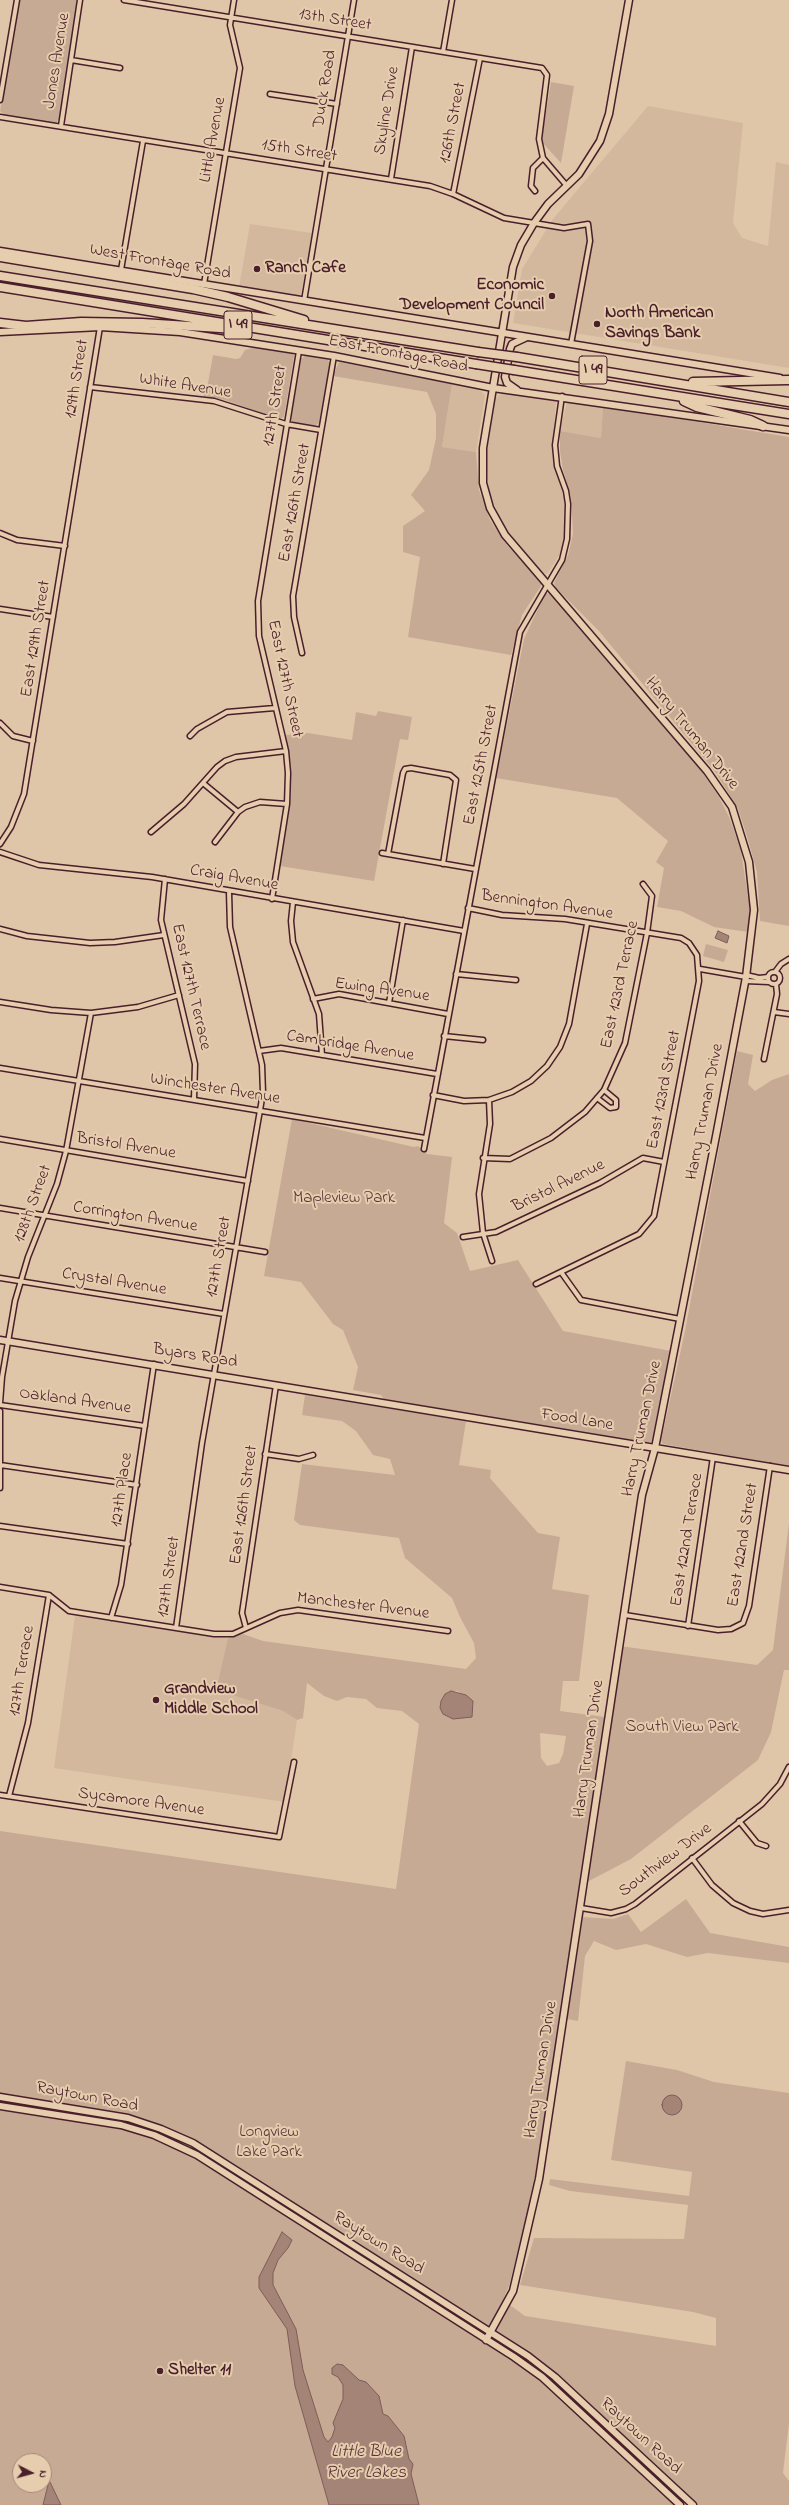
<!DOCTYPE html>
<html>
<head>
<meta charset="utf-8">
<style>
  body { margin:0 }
  #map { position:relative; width:789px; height:2505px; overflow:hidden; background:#e0c6a9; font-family:"Indie Flower",sans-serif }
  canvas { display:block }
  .north { position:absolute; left:12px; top:2453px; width:40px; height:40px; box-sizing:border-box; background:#e6cdae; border:1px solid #a8877a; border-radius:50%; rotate:96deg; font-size:11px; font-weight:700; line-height:16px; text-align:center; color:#4a1f2b }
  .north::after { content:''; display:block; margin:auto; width:14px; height:18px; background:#4a1f2b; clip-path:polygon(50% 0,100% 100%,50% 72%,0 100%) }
</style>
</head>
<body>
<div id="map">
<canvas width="789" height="2505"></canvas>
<div class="north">N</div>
</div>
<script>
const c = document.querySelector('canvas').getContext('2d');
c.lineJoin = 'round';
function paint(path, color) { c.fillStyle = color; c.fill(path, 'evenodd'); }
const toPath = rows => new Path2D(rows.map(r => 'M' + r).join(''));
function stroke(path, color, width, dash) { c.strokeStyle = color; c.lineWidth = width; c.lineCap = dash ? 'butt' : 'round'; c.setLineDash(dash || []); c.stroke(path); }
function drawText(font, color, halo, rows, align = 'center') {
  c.font = font + ' "Indie Flower",sans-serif'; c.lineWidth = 4; c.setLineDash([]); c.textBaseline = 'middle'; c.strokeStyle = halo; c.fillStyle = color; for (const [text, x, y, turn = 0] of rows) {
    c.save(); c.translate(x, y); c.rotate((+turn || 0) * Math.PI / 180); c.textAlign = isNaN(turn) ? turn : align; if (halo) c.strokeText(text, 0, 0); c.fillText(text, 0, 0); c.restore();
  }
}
const built = toPath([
  [648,106,743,123,733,223,742,238,768,246,776,162,789,165,789,368,513,323,522,269,553,219],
  [250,224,312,233,301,294,297,296,239,287],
  [452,384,478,389,485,395,476,452,442,447],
  [503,393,552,399,556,402,552,454,564,499,566,521,565,537,560,554,547,574,543,573,512,538,500,519,489,492,486,457,495,398],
  [567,402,603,406,601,438,560,431],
  [75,1616,228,1638,216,1690,283,1711,297,1720,285,1802,54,1768]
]);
const green = toPath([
  [20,0,78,0,59,119,56,123,5,115,0,111],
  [551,82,574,86,561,163,541,141],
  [256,347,293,353,294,356,284,417,279,419,225,400,204,396,203,393,202,391,207,389,213,355,236,359,240,358,245,350],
  [306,355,327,358,330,364,319,423,314,426,293,423,291,419,301,359],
  [339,362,452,384,442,447,476,452,479,490,490,520,506,544,541,582,541,586,522,615,511,655,408,637,420,557,403,552,403,526,425,511,411,495,429,470,436,438,436,414,427,392,333,376],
  [603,406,789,437,789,926,760,921,757,872,746,833,738,809,716,773,599,631,556,588,554,583,568,555,573,534,571,497,563,470,560,451,560,431,601,438],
  [550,593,700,769,719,797,730,819,741,851,750,910,748,932,714,927,681,911,657,907,664,868,656,862,668,841,617,798,496,778,524,639,545,594],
  [378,711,412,717,408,740,400,739,374,881,280,866,290,804,291,777,286,735,308,733,352,740,356,712,376,716],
  [706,944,728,950,724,962,703,956],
  [737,1051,753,1055,748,1084,755,1091,772,1080,789,1074,789,1466,663,1444,661,1441,685,1331],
  [292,1119,414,1147,418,1146,427,1154,452,1157,444,1223,457,1233,470,1271,518,1260,563,1331,671,1351,652,1441,648,1443,384,1399,381,1395,353,1390,358,1367,343,1330,333,1324,301,1282,264,1276],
  [305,1395,466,1421,459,1465,491,1470,490,1478,538,1533,560,1537,552,1589,589,1595,579,1681,563,1681,560,1711,605,1717,533,2191,509,2286,503,2300,525,2316,716,2346,716,2318,693,2312,520,2285,534,2238,684,2239,688,2205,570,2191,549,2185,550,2179,689,2196,692,2172,611,2160,626,2061,677,2070,714,2082,789,2093,789,2423,783,2473,789,2481,789,2505,0,2505,0,1831,396,1889,419,1724,402,1711,377,1708,366,1699,347,1697,337,1701,324,1696,307,1683,303,1718,297,1720,283,1711,216,1690,228,1638,243,1634,263,1641,466,1669,476,1658,474,1643,460,1617,452,1598,405,1558,399,1538,300,1525,294,1520,302,1464,395,1475,390,1459,373,1455,356,1431,342,1421,302,1415],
  [457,1691,473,1701,440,1708,445,1694],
  [540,1733,566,1736,563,1754,559,1763,547,1766,541,1758],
  [20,2461,44,2461,44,2485,20,2485],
  [789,1523,789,1670,784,1670,771,1732,758,1760,631,1859,585,1883,620,1646,757,1665,773,1650],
  [686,1899,710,1933,789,1947,789,1963,708,1953,687,1957,646,1944,616,1950,594,1941,585,1956,578,2021,567,2019,583,1917,613,1919,628,1914,641,1932]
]);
const water = toPath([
  [718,931,729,936,727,943,715,938,718,931],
  [451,1691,466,1695,473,1701,472,1717,453,1719,443,1714,440,1708,441,1701,445,1694,451,1691],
  '662 2105a10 10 0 1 1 20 0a10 10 0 1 1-20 0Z',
  [282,2232,292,2240,288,2248,278,2260,273,2273,273,2285,296,2329,303,2370,324,2437,328,2442,332,2437,335,2428,333,2423,343,2399,343,2385,338,2377,332,2374,332,2368,337,2364,343,2365,359,2380,366,2382,379,2396,383,2414,388,2416,404,2436,409,2459,413,2464,411,2474,419,2505,329,2505,295,2386,287,2329,259,2288,259,2277,282,2232],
  [49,2481,50,2482,61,2505,43,2505,49,2481]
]);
const street = toPath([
  [124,0,542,68,547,75,539,139,543,158,533,168,531,186,535,191],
  [443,52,452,0],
  [71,60,120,68],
  [270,94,337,104],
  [0,100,17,0],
  [0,117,430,186,453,194,504,218,564,228,588,224,590,241,571,344],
  [61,126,80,0],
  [543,158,567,186],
  [391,179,412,47],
  [453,194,480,58],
  [121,270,143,141],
  [204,284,240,68,230,25,234,0],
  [304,301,354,0],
  [90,387,214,401,286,424,321,430],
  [0,533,17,540,65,546],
  [0,609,53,617],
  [302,653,294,617,293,596,334,356],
  [0,723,13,736,33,741],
  [190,736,197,729,227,712,275,708],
  [203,783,238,812],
  [151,832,184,804,217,767,225,761,236,757,286,751],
  [215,842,238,812,245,807,260,802,287,804],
  [0,844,11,827,24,794,100,327],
  [0,852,39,865,152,877,464,931],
  [382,853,475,869],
  [388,854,403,773,405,769,411,768,450,775,456,780,443,864],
  [165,879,161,920,195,1064,194,1099],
  [272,899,287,804,288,773,286,751,259,636,258,601,299,351],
  [293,902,291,921,293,942,319,1014,322,1055],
  [468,908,502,915,565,919,681,938,689,943,697,955,699,981,654,1216,639,1234,536,1284],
  [0,929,27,936,90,943,115,942,164,935],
  [700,969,746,977],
  '768 978a6 6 0 1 1 12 0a6 6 0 1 1-12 0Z',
  [775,972,781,964,789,959],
  [456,974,516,980],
  [746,975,759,978,768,977],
  [745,981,769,982],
  [313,999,339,994,448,1014],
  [0,1002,51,1010,91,1013,138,1007,179,995],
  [389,1003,403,920],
  [774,1012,789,1014],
  [444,1036,483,1040],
  [259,1051,281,1048,437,1074],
  [764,1059,777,994,776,984],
  [0,1068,425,1138],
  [433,1095,464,1101,489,1100,512,1092,531,1081,547,1066,560,1047,569,1024,587,924],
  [597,1098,610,1108,616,1107,616,1100,604,1090],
  [489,1100,490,1124,479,1194,483,1233,492,1261],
  [0,1139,248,1181],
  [424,1149,520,632,562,560,567,539,568,504,566,491,557,466,555,445,562,396],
  [483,1158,510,1159,551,1138,585,1112,604,1090,625,1043,647,933,652,896,643,884],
  [0,1208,265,1252],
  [463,1237,496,1232,600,1183,643,1158,664,1162],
  [561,1272,581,1300,680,1319],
  [0,1278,224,1314],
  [0,1403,2,1377,15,1301,28,1257,57,1184,66,1151,91,1013],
  [0,1405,145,1426],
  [0,1411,0,1488],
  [265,1454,299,1459,313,1455],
  [0,1465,137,1485],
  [0,1526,128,1544],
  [0,1587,49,1595,69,1611,214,1634,233,1634,280,1613,298,1610,448,1631],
  [625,1615,718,1630,731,1629,743,1623,749,1606,770,1466],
  [111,1618,121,1585,154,1364],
  [688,1626,713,1457],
  [176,1628,202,1443,263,1093,262,1065,230,927,229,892],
  [246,1628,242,1613,276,1385],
  [0,1795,279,1837,294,1762],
  [9,1796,28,1723,49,1595],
  [739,1821,757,1843,766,1846],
  [692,1858,712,1885,733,1903,750,1911,763,1914,789,1910],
  [581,1908,611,1913,626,1909,635,1904,762,1804,780,1784,789,1767]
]);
const secondary = toPath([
  [0,251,780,378],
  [0,332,100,327,180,332,334,356,493,388,789,430],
  [517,390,507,383,505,377,510,349,512,344,527,337],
  [0,1340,789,1470],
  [0,2097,128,2118,161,2129,193,2143,528,2356,555,2377,693,2505],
  [0,2106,121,2125,154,2135,197,2155,514,2357,542,2377,680,2505],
  [486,2340,513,2291,539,2179,642,1495,655,1448,717,1131,746,977,754,910,749,862,732,807,707,771,505,535,490,508,483,483,483,448,513,267,521,245,534,223,548,204,579,174,600,141,609,114,629,0]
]);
const highway = toPath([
  [0,257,193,289,228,297,304,320],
  [0,276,478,352],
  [0,287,476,364],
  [0,323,26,326,81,322,142,323,235,329],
  [517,357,789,402],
  [514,370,789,414],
  [693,382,788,380],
  [684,401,697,407,750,420,763,426]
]);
const highwayBridge = toPath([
  [478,352,517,357],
  [476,364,514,370]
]);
const markers = [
  [257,269,4,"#4a1f2b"],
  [552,296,4,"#4a1f2b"],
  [597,324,4,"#4a1f2b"],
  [156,1700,4,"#4a1f2b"],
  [160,2371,4,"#4a1f2b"]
];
const shields = [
  [238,325,28],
  [593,370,28]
];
const shieldNames = [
  ["I 49",238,325],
  ["I 49",593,370]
];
const streetNames = [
  ["13th Street",335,21,9],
  ["Jones Avenue",58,61,-81],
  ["Duck Road",326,89,-81],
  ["Skyline Drive",388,111,-81],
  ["126th Street",454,123,-79],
  ["Little Avenue",214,140,-80],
  ["15th Street",299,152,9],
  ["West Frontage Road",160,263,10],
  ["East Frontage Road",398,355,11],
  ["129th Street",78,379,-81],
  ["White Avenue",185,387,9],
  ["127th Street",276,406,-81],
  ["East 126th Street",296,503,-80],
  ["East 129th Street",37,639,-81],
  ["East 127th Street",284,679,78],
  ["Harry Truman Drive",691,734,51],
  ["East 125th Street",482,765,-79],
  ["Craig Avenue",234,879,10],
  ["Bennington Avenue",547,906,8],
  ["East 123rd Terrace",621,985,-78],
  ["East 127th Terrace",190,987,77],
  ["Ewing Avenue",382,991,8],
  ["Cambridge Avenue",350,1047,9],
  ["Winchester Avenue",215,1090,9],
  ["East 123rd Street",665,1090,-79],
  ["Harry Truman Drive",706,1112,-79],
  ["Bristol Avenue",126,1147,9],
  ["Bristol Avenue",559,1187,-26],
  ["128th Street",34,1204,-70],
  ["Corrington Avenue",135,1218,9],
  ["127th Street",220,1257,-80],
  ["Crystal Avenue",114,1283,9],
  ["Byars Road",195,1357,9],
  ["Oakland Avenue",75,1402,8],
  ["Food Lane",577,1421,9],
  ["Harry Truman Drive",643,1429,-78],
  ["127th Place",123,1490,-82],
  ["East 126th Street",245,1505,-82],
  ["East 122nd Terrace",688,1540,-81],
  ["East 122nd Street",744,1545,-81],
  ["127th Street",170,1577,-82],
  ["Manchester Avenue",363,1607,7],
  ["127th Terrace",23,1671,-81],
  ["Harry Truman Drive",590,1749,-82],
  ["Sycamore Avenue",141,1803,8],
  ["Southview Drive",666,1861,-37],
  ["Harry Truman Drive",542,2070,-81],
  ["Raytown Road",87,2098,11],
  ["Raytown Road",378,2244,32],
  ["Raytown Road",640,2437,43]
];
const poiNames = [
  ["Ranch Cafe",265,269],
  ["Economic",544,286,"right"],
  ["Development Council",544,306,"right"],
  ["North American",605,314],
  ["Savings Bank",605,334],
  ["Grandview",164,1690],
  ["Middle School",164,1710],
  ["Shelter 11",168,2371]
];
const parkNames = [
  ["Mapleview Park",344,1199],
  ["South View Park",682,1728],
  ["Longview",269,2133],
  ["Lake Park",269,2153]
];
const waterNames = [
  ["Little Blue",366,2453],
  ["River Lakes",366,2474]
];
paint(built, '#d3b89e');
paint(green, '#c7aa94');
paint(water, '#a48477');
stroke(water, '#805c59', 1);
stroke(street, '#4a1f2b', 7);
stroke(secondary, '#4a1f2b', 9);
stroke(highway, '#4a1f2b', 11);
stroke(street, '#e6cdae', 4);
stroke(secondary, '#e6cdae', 6);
stroke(highway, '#e6cdae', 8);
stroke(highwayBridge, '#4a1f2b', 11, []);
stroke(highwayBridge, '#e6cdae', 8);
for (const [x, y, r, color] of markers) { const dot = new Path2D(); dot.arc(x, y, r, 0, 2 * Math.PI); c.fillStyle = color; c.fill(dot); stroke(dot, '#e6cdae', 1.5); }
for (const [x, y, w] of shields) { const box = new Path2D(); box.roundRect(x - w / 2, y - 14, w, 28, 3); c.fillStyle = '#e6cdae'; c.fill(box); stroke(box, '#4a1f2b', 1); }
drawText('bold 16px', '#4a1f2b', null, shieldNames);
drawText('17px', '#4a1f2b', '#e6cdae', streetNames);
drawText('bold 17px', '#4a1f2b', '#e6cdae', poiNames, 'left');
drawText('17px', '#5d343b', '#e6cdae', parkNames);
drawText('italic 18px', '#5c333a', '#e6cdae', waterNames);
</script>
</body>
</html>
